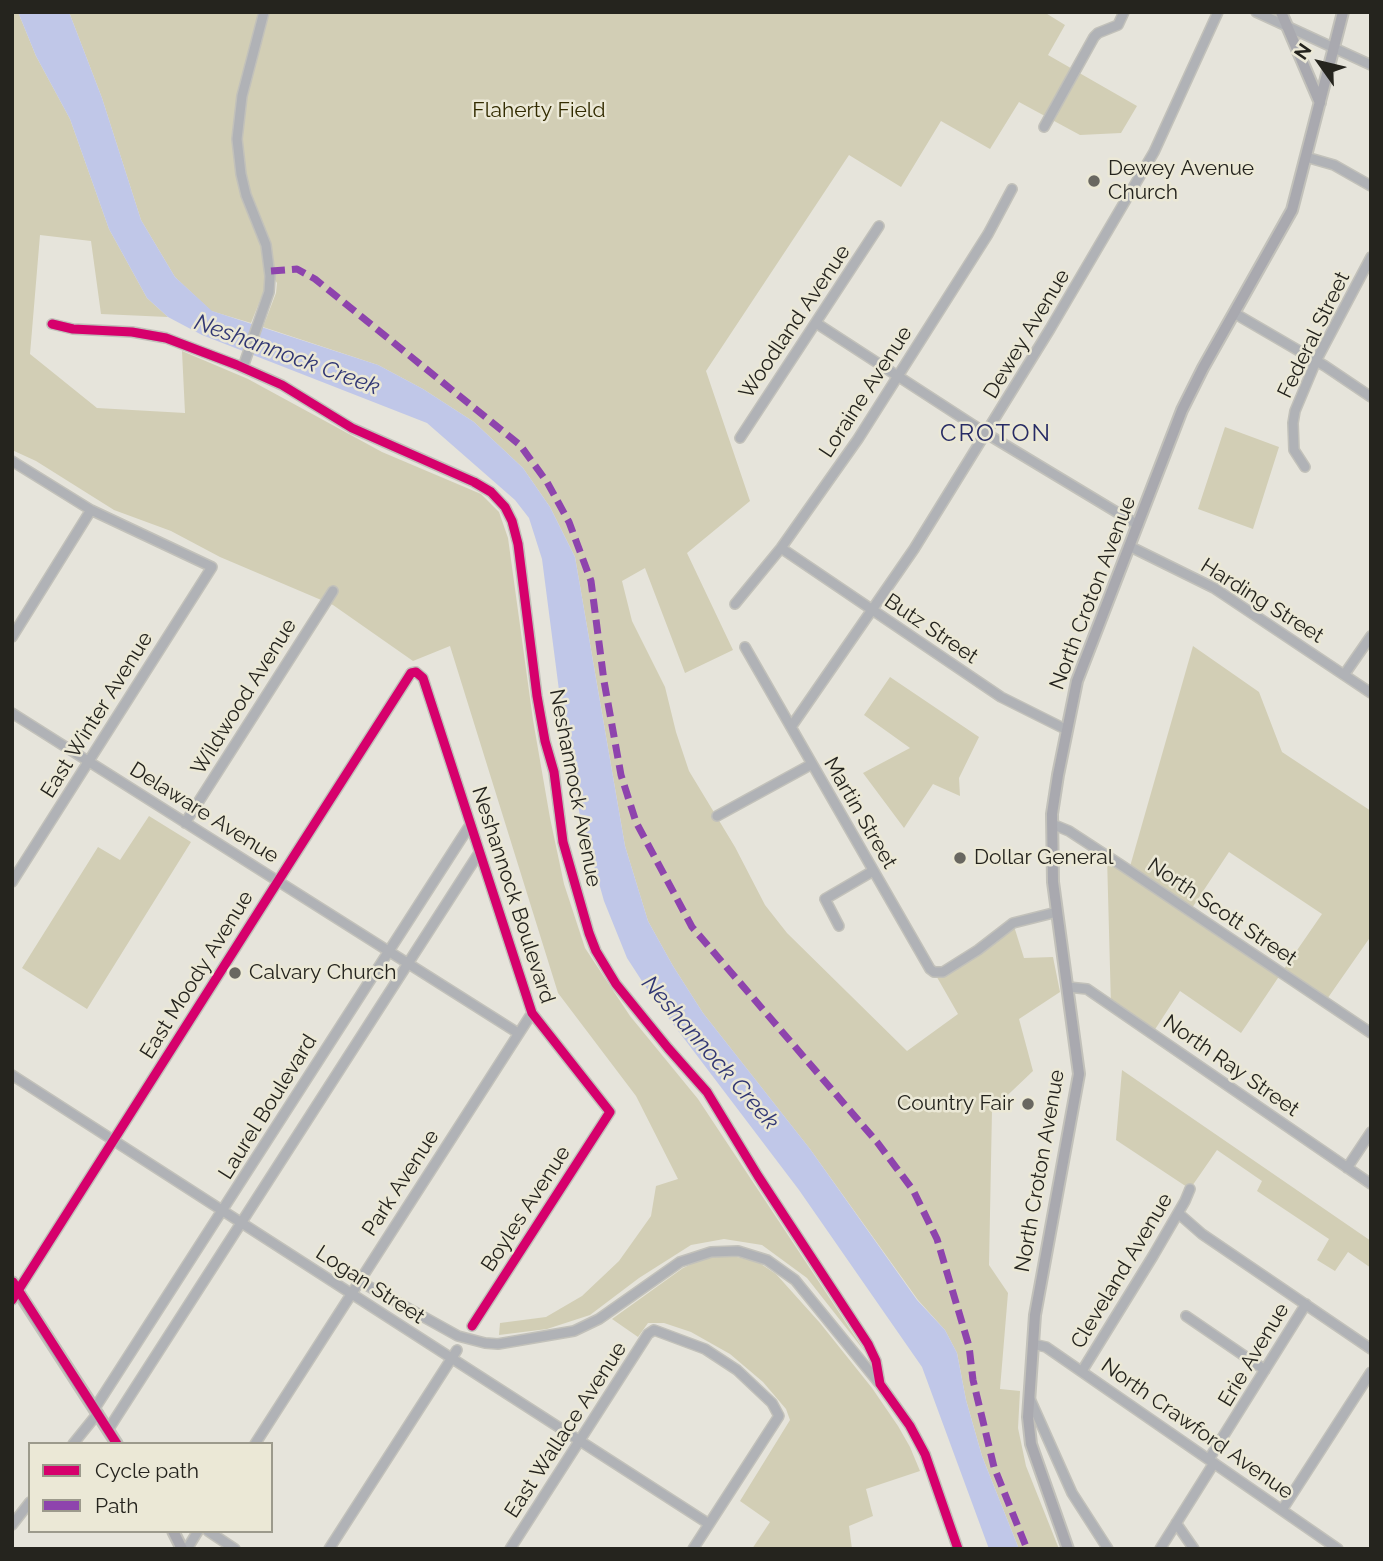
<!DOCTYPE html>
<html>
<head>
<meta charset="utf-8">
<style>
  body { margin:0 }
  #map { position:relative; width:1383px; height:1561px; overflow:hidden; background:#e6e4db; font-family:Raleway,sans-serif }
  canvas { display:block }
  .frame { position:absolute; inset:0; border:14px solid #25241e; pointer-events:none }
  .legend { position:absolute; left:28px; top:1442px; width:245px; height:91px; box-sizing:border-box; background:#ebe8d6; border:2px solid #9c9a8c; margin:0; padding:9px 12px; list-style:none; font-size:21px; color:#25241e }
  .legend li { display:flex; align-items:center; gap:14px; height:35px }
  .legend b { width:35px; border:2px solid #9c9a8c }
  .north { position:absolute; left:1285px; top:28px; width:70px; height:70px; -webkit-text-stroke:5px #ebe8d6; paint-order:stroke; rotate:304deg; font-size:19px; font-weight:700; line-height:28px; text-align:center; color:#25241e }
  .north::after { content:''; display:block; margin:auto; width:24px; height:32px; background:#25241e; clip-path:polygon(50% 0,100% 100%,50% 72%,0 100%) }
</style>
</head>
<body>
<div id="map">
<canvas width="1383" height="1561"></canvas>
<div class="frame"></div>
<ul class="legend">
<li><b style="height:9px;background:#d6006c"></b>Cycle path</li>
<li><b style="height:9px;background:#8e44ad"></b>Path</li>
</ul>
<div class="north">N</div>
</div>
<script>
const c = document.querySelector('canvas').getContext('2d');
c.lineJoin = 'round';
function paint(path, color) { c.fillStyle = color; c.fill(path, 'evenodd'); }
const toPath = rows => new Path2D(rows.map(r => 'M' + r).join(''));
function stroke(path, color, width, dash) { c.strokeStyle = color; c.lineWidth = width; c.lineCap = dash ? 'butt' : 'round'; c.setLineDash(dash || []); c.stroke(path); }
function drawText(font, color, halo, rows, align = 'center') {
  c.font = font + ' Raleway,sans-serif'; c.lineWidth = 5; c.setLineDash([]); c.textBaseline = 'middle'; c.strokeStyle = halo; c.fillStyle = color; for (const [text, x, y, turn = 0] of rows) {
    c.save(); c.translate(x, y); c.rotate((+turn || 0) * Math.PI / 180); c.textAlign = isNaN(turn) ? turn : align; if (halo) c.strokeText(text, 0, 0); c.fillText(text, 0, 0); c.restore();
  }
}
const green = toPath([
  [12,12,18,12,36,56,70,119,109,229,147,298,168,317,101,314,91,241,40,235,30,354,97,408,185,413,182,351,248,379,382,452,481,494,499,512,508,538,533,720,550,818,564,884,585,948,630,1016,698,1099,866,1353,807,1278,762,1245,724,1239,691,1245,639,1278,590,1315,547,1329,499,1335,500,1323,546,1317,582,1296,619,1261,651,1216,656,1186,678,1179,636,1096,558,993,450,646,413,661,333,605,220,557,171,531,114,510,36,461,12,450],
  [69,12,1044,12,1065,25,1048,55,1137,106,1121,133,1080,135,1019,102,990,149,941,121,901,187,849,155,706,371,750,501,687,553,733,650,685,673,645,568,622,581,632,621,665,687,676,732,689,771,735,847,765,905,787,933,907,1051,958,1014,934,972,938,973,1013,923,1024,958,1053,957,1060,992,1019,1019,1033,1071,992,1110,989,1265,1008,1293,1000,1389,1020,1391,1018,1428,1026,1466,1059,1549,1019,1549,982,1456,966,1400,957,1353,945,1330,918,1300,810,1149,703,1013,673,966,648,921,625,846,575,557,550,507,523,468,474,422,423,389,378,365,263,327,276,293,277,283,271,273,251,323,211,311,175,277,141,220,102,98],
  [1225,427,1279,447,1253,529,1198,509],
  [1193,646,1259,692,1282,752,1371,811,1371,936,1325,1002,1282,972,1241,1033,1180,991,1152,1034,1111,1006,1107,856,1129,870],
  [1229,852,1322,914,1282,972,1190,911],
  [890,677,979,737,959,778,960,796,933,784,904,828,863,773,910,748,864,715],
  [149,816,191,842,87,1009,22,968,98,847,120,860],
  [1122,1070,1371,1241,1371,1268,1348,1252,1335,1271,1317,1260,1329,1239,1257,1191,1262,1181,1217,1150,1190,1189,1116,1140],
  [733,1256,758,1262,776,1274,820,1323,872,1388,898,1426,910,1447,920,1471,866,1489,873,1516,849,1526,852,1549,752,1549,770,1522,740,1501,790,1420,786,1409,763,1382,730,1354,691,1332,664,1323,648,1323,638,1337,612,1319,683,1268,705,1258]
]);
const water = toPath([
  [18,12,69,12,102,98,141,220,175,277,212,311,378,365,423,389,474,422,523,468,550,507,575,557,625,846,648,921,673,966,703,1013,810,1149,917,1300,945,1330,957,1353,966,1400,982,1456,1019,1549,989,1549,922,1367,799,1190,651,995,627,958,604,901,580,816,560,698,542,559,529,518,515,500,427,423,202,335,168,317,147,298,109,229,70,119,36,56]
]);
const minor = toPath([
  [1256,12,1371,65],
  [1044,127,1094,37,1098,33,1118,25,1124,12],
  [1306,157,1334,165,1371,186],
  [1234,313,1325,366,1371,397],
  [816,323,987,434,1138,525],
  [52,324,73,329,132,332,166,338,237,365,282,385,352,428,474,482,491,492,505,507,512,521,518,544,537,696,545,741,554,772,563,842,589,933,596,951,616,984,668,1048,707,1092,758,1176,868,1344,876,1361,880,1384,910,1426,925,1454,958,1549],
  [243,367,269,292,270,276,266,245,246,195,241,174,237,139,242,96,264,12],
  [740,438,879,226],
  [12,461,91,510,212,567,12,882],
  [1305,467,1294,450,1293,423,1295,411,1316,361,1371,257],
  [1129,546,1214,588,1371,693],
  [781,548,1001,697,1067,730],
  [735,604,781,548,858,439,988,234,1012,189],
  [12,637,91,510],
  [745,647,930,969,934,972,943,972,978,950,1013,923,1057,912],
  [1344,675,1371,636],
  [12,713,518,1033],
  [791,727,914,549,1050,329,1154,152,1218,12],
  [717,816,812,764],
  [185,823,333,591],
  [1052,824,1069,831,1121,865,1371,1033],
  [839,926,825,899,873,871],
  [1068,987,1087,989,1371,1184],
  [12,1075,709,1524],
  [1347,1168,1371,1132],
  [1178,1213,1202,1234,1371,1349],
  [359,1281,458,1336,485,1343,498,1344,574,1331,599,1319,680,1262,711,1252,738,1251,767,1260,795,1280,879,1383],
  [12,1300,294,856,411,673,416,672,423,678,532,1013,610,1112,472,1326],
  [1186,1316,1265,1370],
  [1033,1344,1046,1347,1338,1549],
  [1082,1371,1153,1256,1185,1201,1190,1189],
  [1030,1399,1072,1493,1108,1549],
  [95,1408,470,825],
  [108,1430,479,853],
  [73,1444,98,1413],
  [255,1444,532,1013],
  [1209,1459,1306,1304],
  [1282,1510,1371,1372],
  [1176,1523,1194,1549],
  [12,1525,30,1502],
  [208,1531,235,1549],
  [187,1549,198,1531],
  [329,1549,457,1350],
  [510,1549,648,1334,654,1330,705,1349,737,1370,772,1403,779,1416,693,1549],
  [1160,1549,1214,1463]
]);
const major = toPath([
  [1281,12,1320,103],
  [12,1282,117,1444],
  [173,1531,182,1549],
  [1068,1549,1031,1444,1028,1417,1035,1315,1079,1074,1053,882,1052,814,1058,775,1077,681,1182,410,1203,368,1292,210,1343,12]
]);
const quiet = toPath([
  [271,271,297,269,315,279,520,445,547,482,569,522,591,581,604,681,621,775,636,822,692,927,877,1142,913,1190,937,1239,969,1346,973,1380,994,1467,1027,1549]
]);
const cycleway = toPath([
  [52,324,73,329,132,332,166,338,237,365,282,385,352,428,474,482,491,492,505,507,512,521,518,544,537,696,545,741,554,772,563,842,589,933,596,951,616,984,668,1048,707,1092,758,1176,868,1344,876,1361,880,1384,910,1426,925,1454,958,1549],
  [13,1282,117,1444],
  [12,1300,294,856,411,673,416,672,423,678,532,1013,610,1112,472,1326]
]);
const markers = [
  [1094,181,7,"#696760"],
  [960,858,7,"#696760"],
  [235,973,7,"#696760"],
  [1028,1104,7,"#696760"]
];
const parkNames = [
  ["Flaherty Field",539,111]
];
const poiNames = [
  ["Dewey Avenue",1108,169],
  ["Church",1108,193],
  ["Dollar General",974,858],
  ["Calvary Church",249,973],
  ["Country Fair",1014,1104,"right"]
];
const streetNames = [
  ["Woodland Avenue",795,322,-56],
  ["Dewey Avenue",1027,334,-59],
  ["Federal Street",1314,335,-64],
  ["Loraine Avenue",866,392,-57],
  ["North Croton Avenue",1093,593,-69],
  ["Harding Street",1262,601,32],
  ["Butz Street",931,629,34],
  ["Wildwood Avenue",244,697,-58],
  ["East Winter Avenue",97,715,-58],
  ["Neshannock Avenue",575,788,79],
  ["Delaware Avenue",204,813,32],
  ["Martin Street",860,813,60],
  ["Neshannock Boulevard",513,895,72],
  ["North Scott Street",1222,912,34],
  ["East Moody Avenue",197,975,-58],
  ["North Ray Street",1231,1066,35],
  ["Laurel Boulevard",268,1107,-58],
  ["North Croton Avenue",1040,1171,-80],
  ["Park Avenue",401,1183,-57],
  ["Boyles Avenue",526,1209,-57],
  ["Cleveland Avenue",1122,1271,-59],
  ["Logan Street",370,1285,33],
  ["Erie Avenue",1254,1355,-59],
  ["North Crawford Avenue",1197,1429,35],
  ["East Wallace Avenue",566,1430,-57]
];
const waterNames = [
  ["Neshannock Creek",287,355,20],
  ["Neshannock Creek",710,1053,49]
];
const quarterNames = [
  ["CROTON",996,434]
];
paint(green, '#d2ceb5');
paint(water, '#c0c7e8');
stroke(minor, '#c2c1ba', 12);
stroke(major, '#c2c1ba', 14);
stroke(minor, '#b0b2b6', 9);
stroke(major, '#a9a9af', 10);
stroke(quiet, '#8e44ad', 7, [14, 7]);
stroke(cycleway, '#d6006c', 9);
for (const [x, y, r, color] of markers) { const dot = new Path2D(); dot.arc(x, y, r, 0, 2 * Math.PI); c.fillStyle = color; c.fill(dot); stroke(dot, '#ebe8d6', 2.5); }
drawText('21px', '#322b00', '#ebe8d6', parkNames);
drawText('21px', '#25241e', '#ebe8d6', poiNames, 'left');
drawText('21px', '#25241e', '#ebe8d6', streetNames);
drawText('italic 23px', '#313774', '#ebe8d6', waterNames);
c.letterSpacing = '2px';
drawText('24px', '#272b65', '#ebe8d6', quarterNames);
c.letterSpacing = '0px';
</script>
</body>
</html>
